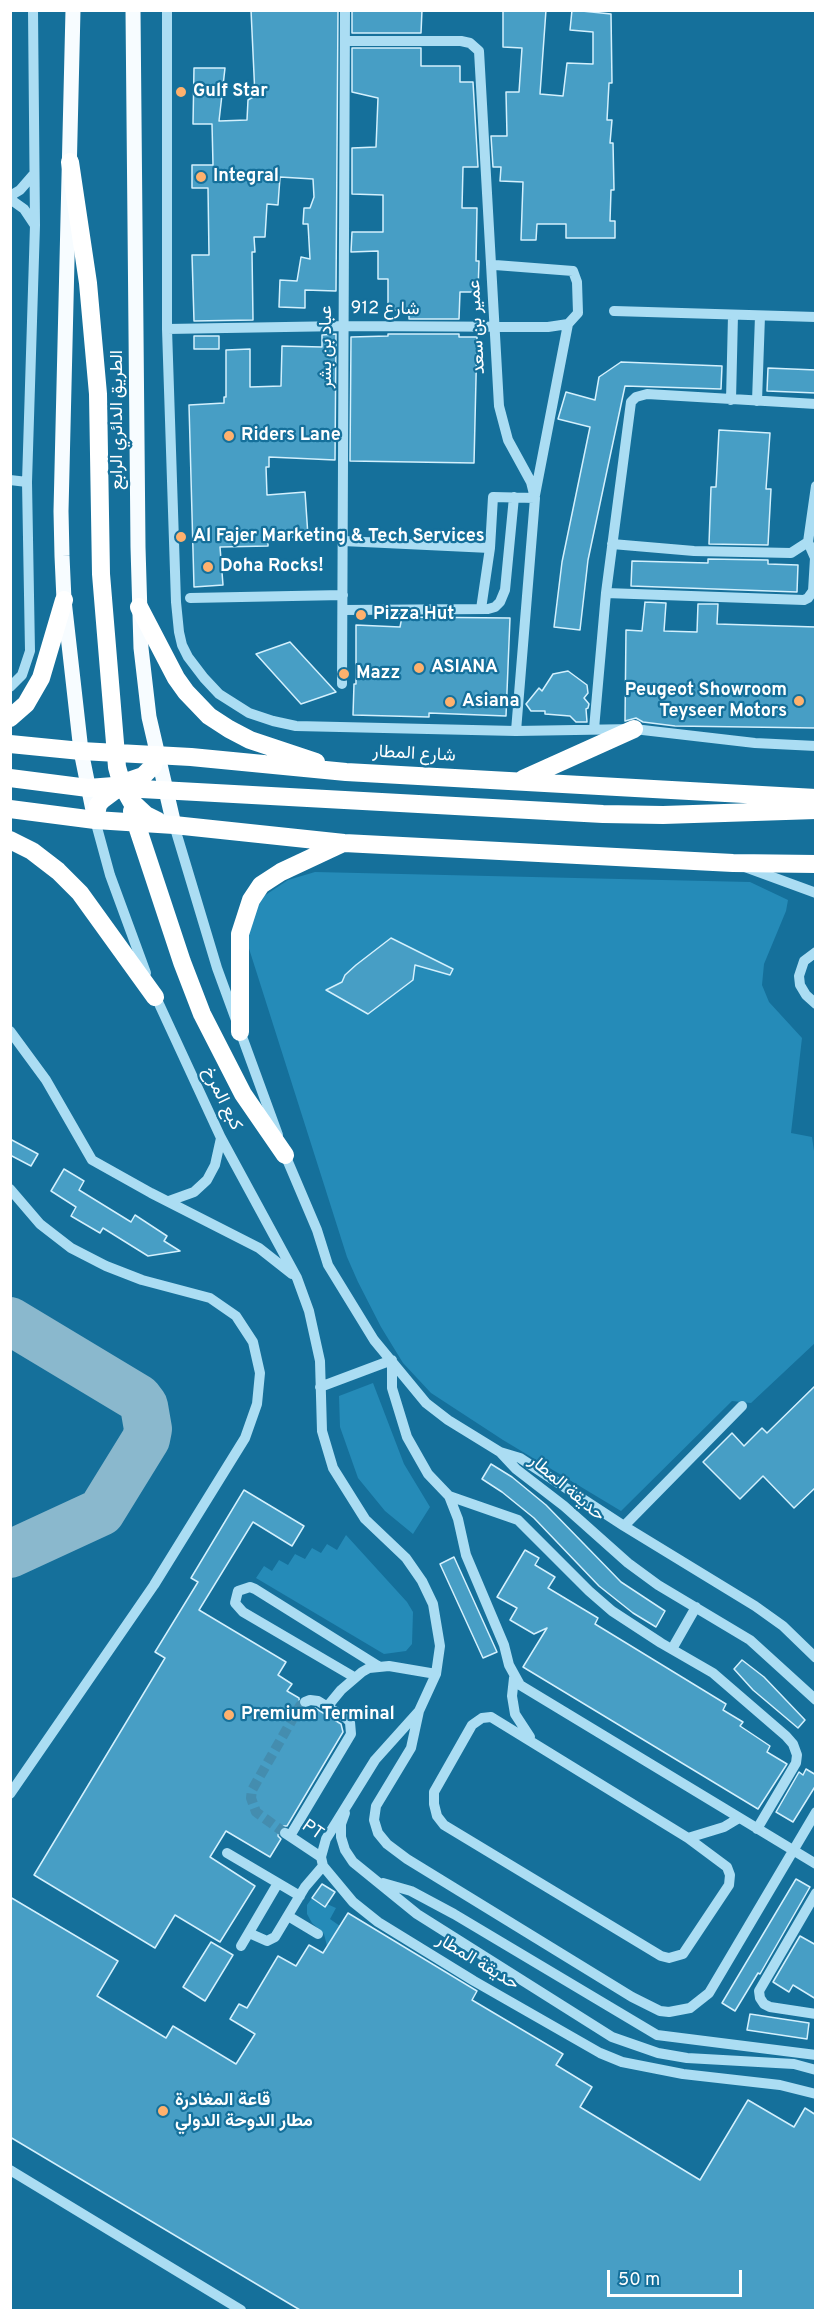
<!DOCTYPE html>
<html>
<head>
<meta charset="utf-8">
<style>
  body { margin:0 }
  #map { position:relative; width:826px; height:2321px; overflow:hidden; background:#15709b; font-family:Overpass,sans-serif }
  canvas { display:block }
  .frame { position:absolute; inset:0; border:12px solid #fff; pointer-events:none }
  .scale { position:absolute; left:607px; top:2270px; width:135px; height:27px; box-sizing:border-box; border:3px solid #fff; border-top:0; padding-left:8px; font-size:18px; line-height:21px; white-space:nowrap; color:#fff; -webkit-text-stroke:4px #15709b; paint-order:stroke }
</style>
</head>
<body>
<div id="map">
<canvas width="826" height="2321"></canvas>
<div class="frame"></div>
<div class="scale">50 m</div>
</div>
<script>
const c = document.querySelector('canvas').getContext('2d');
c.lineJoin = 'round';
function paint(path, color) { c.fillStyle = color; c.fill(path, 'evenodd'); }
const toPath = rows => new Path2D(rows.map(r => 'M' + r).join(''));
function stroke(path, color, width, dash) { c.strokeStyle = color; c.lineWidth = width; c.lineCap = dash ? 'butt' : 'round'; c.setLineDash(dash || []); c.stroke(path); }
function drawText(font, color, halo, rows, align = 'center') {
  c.font = font + ' Overpass,Vazirmatn,sans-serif'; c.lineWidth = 4.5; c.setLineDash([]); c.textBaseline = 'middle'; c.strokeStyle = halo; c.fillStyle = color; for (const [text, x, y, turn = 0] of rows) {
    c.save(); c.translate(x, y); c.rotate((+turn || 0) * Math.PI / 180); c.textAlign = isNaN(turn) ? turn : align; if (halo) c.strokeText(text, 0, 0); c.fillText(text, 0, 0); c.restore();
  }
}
const green = toPath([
  [315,872,750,882,788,900,786,911,764,964,762,985,769,1002,802,1038,791,1133,812,1137,815,1158,815,1343,751,1403,732,1401,621,1511,503,1440,431,1393,403,1363,381,1327,358,1282,347,1257,245,936,254,910,264,896,288,880],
  [373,1383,404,1464,430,1507,413,1534,385,1511,358,1478,340,1427,339,1396],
  [346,1535,407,1602,413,1612,412,1644,406,1651,384,1654,256,1578,264,1566,272,1571,279,1560,288,1565,295,1554,305,1559,312,1548,321,1553,327,1544,337,1550],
  [312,1898,325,1906,327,1904,336,1908,330,1919,340,1926,325,1955,327,1946,324,1934,312,1923,307,1914,307,1905]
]);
const taxiway = toPath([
  [10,1321,138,1398,144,1406,148,1429,146,1439,101,1512,10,1554]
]);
const building = toPath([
  [251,10,338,10,336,291,305,290,305,308,279,307,280,280,297,281,301,257,310,259,308,224,303,224,304,208,310,208,314,197,313,179,280,177,278,205,267,204,265,237,254,237,255,252,252,252,253,320,194,321,192,255,209,255,208,188,192,188,192,165,213,165,212,124,193,124,194,68,225,68,219,121,247,120,248,100,255,96,251,10],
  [352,10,422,10,421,33,352,33,352,10],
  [503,10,546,10,540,94,563,96,567,63,593,64,593,32,570,30,572,10,611,14,612,83,609,83,607,120,612,120,610,143,613,143,614,190,611,190,610,221,615,221,615,238,566,238,566,224,537,224,536,240,521,240,523,182,500,181,501,167,493,167,491,136,507,136,506,92,519,92,522,48,503,47,503,10],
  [352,48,421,48,421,66,460,66,460,82,473,82,478,167,463,167,462,208,477,208,476,261,479,261,478,292,460,292,459,319,409,319,409,310,388,310,388,279,378,279,378,251,351,252,352,232,383,232,383,195,352,194,352,148,376,147,378,98,352,92,352,48],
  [336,334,335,460,269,457,269,467,266,467,267,495,305,492,308,536,268,539,268,546,220,547,223,585,194,587,189,405,224,403,224,397,226,397,226,350,250,349,250,387,281,386,282,346,322,347,322,335,336,334],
  [388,334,459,334,459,337,477,337,474,463,350,461,351,337,388,336,388,334],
  [194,336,219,336,219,349,194,349,194,336],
  [621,362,722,366,721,389,625,386,588,560,580,630,554,627,562,562,590,427,558,419,566,392,595,400,599,377,621,362],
  [768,368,816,370,816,393,767,391,768,368],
  [719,430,770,433,766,489,771,489,768,545,709,544,711,487,716,487,719,430],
  [708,559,768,560,768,564,798,565,797,592,631,586,632,561,708,563,708,559],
  [645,602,666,603,664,631,697,632,698,604,718,604,717,624,816,627,816,728,675,726,643,722,636,718,625,721,626,630,642,631,645,602],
  [402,617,510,618,506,716,429,713,429,717,353,715,354,684,356,684,356,625,400,627,402,617],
  [290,642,336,692,301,704,256,654,290,642],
  [568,671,587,685,588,693,584,698,589,704,588,708,586,709,587,722,576,722,570,716,545,714,545,711,531,711,526,704,539,688,542,691,553,674,568,671],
  [391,938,453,969,450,975,415,965,413,980,368,1014,326,990,342,982,345,975,356,965,391,938],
  [10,1139,38,1154,31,1166,10,1155,10,1139],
  [64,1169,84,1181,79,1190,131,1222,135,1215,167,1236,164,1241,180,1251,148,1256,103,1228,100,1233,71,1216,76,1207,51,1191,64,1169],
  [816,1385,816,1487,794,1508,763,1476,740,1499,703,1462,732,1433,744,1446,762,1428,767,1433,816,1385],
  [491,1464,512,1477,546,1505,621,1582,665,1611,656,1627,633,1613,599,1586,534,1518,502,1492,482,1479,491,1464],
  [244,1490,304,1526,292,1546,253,1522,199,1610,286,1662,278,1675,292,1684,287,1691,299,1698,300,1707,305,1709,315,1708,341,1724,343,1732,287,1826,282,1826,279,1829,278,1836,281,1839,270,1857,226,1831,210,1857,255,1886,220,1942,175,1915,155,1948,34,1875,165,1658,155,1652,198,1582,191,1578,244,1490],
  [525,1550,539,1558,535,1565,555,1577,548,1588,598,1618,595,1624,726,1704,723,1710,743,1722,740,1726,770,1746,767,1752,787,1764,758,1809,523,1667,547,1628,534,1634,510,1620,517,1608,497,1597,525,1550],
  [454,1557,497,1652,483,1658,440,1564,454,1557],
  [742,1660,764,1677,805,1720,798,1728,753,1690,734,1669,742,1660],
  [806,1769,816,1775,816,1785,793,1822,776,1812,799,1772,803,1775,806,1769],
  [796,1879,810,1887,760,1974,758,1973,735,2011,722,2003,796,1879],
  [322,1884,335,1892,325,1907,312,1898,322,1884],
  [10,1897,118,1961,97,1996,166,2038,173,2026,236,2064,255,2034,230,2019,239,2004,247,2008,278,1956,296,1966,309,1945,323,1953,348,1913,477,1991,472,2000,563,2054,556,2065,592,2087,580,2107,700,2180,748,2100,794,2127,805,2108,816,2115,816,2310,300,2310,10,2137,10,1897],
  [800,1936,816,1945,816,1999,793,1985,789,1992,773,1982,800,1936],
  [211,1942,233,1955,205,2001,183,1987,211,1942],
  [750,2014,809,2023,807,2039,747,2030,750,2014]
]);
const minorTunnel = toPath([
  [285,1833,256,1812,251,1798,252,1790,300,1706,305,1702]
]);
const minor = toPath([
  [167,10,167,329,176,602,179,632,182,645,188,657,204,678,219,694,249,713,273,721,296,726,516,731,634,729,755,743,816,746],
  [345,41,461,41,470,43,479,51,499,406,508,440,531,482,535,498,516,731],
  [10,196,20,190,33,175],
  [10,199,24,209,34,224],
  [614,311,816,317],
  [167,329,344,326,548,327,568,324,578,313,577,282,573,271,495,265],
  [731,400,733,315],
  [757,401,760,316],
  [10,480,27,482],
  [535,495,568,324],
  [343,541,490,548],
  [612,544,694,551,791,553,808,542,816,486],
  [606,593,804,600,808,598,813,591,815,558,808,542],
  [190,598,343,595],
  [481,609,490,548,493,497,535,498],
  [343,610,488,609,495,607,500,602,505,590,514,497],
  [342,684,345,10],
  [10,687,22,675,30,651,27,482,35,225,33,10],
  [594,729,606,593,631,402,636,397,647,394,816,404],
  [95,820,110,875,146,973],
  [174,825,217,968,278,1135],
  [745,867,816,893],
  [816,952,804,961,799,976,800,985,806,995,816,1004],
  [154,993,221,1138,297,1278,309,1311,320,1361,322,1431,333,1468,365,1519,406,1558,422,1581,433,1604,440,1646,436,1674,419,1711,411,1748,376,1806,374,1820,378,1833,387,1844,407,1859,632,1997,660,2011,669,2012,690,2008,709,1993,816,1812],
  [10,1031,46,1080,92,1160,151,1193,259,1248,292,1274],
  [283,1150,317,1230,328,1265,374,1340,426,1403,448,1420,500,1452,520,1458,624,1526,755,1606,783,1626,816,1658],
  [10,1189,40,1224,71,1248,106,1266,142,1280,210,1298,236,1316,253,1342,260,1373,257,1404,245,1438,154,1585,10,1794],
  [169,1201,194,1192,207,1180,215,1165,221,1138],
  [392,1361,392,1388,407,1437,428,1474,449,1496,458,1519,466,1555,504,1645,509,1665,520,1685,816,1864],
  [320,1387,392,1360],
  [501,1453,516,1469,564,1506,628,1563,658,1585,750,1640,816,1700],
  [449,1496,518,1520,589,1591,612,1611,661,1643,713,1673,786,1736,793,1744,797,1755,796,1763,757,1829],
  [624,1526,742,1406],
  [672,1649,696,1607],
  [354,1677,243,1612,235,1603,238,1591,250,1587,255,1589,378,1666],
  [514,1678,512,1696,515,1714,530,1737],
  [327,1707,341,1690,362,1672,369,1668,389,1666,436,1674],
  [419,1711,375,1760,326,1839,321,1857,323,1866,353,1902,378,1922,474,1981,600,2053,622,2062,683,2074,780,2085,816,2094],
  [491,1717,688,1838,727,1867,730,1875,729,1885,683,1954,669,1958,661,1956,444,1825,437,1816,434,1804,434,1792,472,1725,482,1718,491,1717],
  [345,1813,341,1824,341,1837,345,1850,353,1862,417,1914,612,2037,658,2053,687,2058,794,2064,816,2070],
  [285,1833,321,1857],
  [290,1836,351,1734,350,1722,346,1718,318,1701,310,1700,305,1702],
  [688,1838,724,1827,739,1818],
  [227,1853,300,1896],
  [383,1883,411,1891,454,1914,657,2035,816,2055],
  [816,1893,759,1991,760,1998,764,2004,770,2007,816,2014],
  [288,1916,318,1934],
  [249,1933,267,1941,275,1937,305,1887,323,1866],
  [241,1946,278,1883],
  [10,2170,241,2310]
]);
const major = toPath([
  [73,10,61,511,62,556,64,600,81,751,95,820],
  [133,10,138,547,141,648,149,717,174,825]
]);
const highway = toPath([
  [70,162,88,283,98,394,101,574,117,767,122,785,131,801,146,815,158,821],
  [139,607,176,678,186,692,209,716,229,729,250,740,316,762],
  [10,718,26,704,41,678,64,600],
  [10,744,81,751,191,757,346,772,816,798],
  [10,778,88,788,114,786,143,776,153,766,156,755],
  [523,779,634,729],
  [10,809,95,820,174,825,344,843,733,863,816,864],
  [132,811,182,962,202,1014,243,1094,285,1155],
  [95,820,98,805,102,800,114,791,123,788,603,814,663,815,816,810],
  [10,840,32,851,58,871,80,893,155,997],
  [240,1032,240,934,251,900,261,885,281,872,343,843]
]);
const markers = [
  [181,92,6,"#ffb16d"],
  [201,177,6,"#ffb16d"],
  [229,436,6,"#ffb16d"],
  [181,537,6,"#ffb16d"],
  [208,567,6,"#ffb16d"],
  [361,615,6,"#ffb16d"],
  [419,668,6,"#ffb16d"],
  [344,674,6,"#ffb16d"],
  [799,701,6,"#ffb16d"],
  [450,702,6,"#ffb16d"],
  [229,1715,6,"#ffb16d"],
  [163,2111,6,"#ffb16d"]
];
const poiNames = [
  ["Gulf Star",193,92],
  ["Integral",213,177],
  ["Riders Lane",241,436],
  ["Al Fajer Marketing & Tech Services",193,537],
  ["Doha Rocks!",220,567],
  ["Pizza Hut",373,615],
  ["ASIANA",431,668],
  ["Mazz",356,674],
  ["Peugeot Showroom",787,691,"right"],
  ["Teyseer Motors",787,712,"right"],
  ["Asiana",462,702],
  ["Premium Terminal",241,1715],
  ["قاعة المغادرة",175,2101],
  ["مطار الدوحة الدولي",175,2122]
];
const streetNames = [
  ["شارع 912",385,310,1],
  ["عمير بن سعد",478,327,-93],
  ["عباد بن بشر",327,347,-90],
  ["الطريق الدائري الرابع",118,420,-90],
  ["شارع المطار",414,755,3],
  ["كبع المرخ",221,1099,64],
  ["حديقة المطار",566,1489,40],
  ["PT",312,1831,35],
  ["حديقة المطار",477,1963,31]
];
paint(green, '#258bb8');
stroke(taxiway, '#8ab8cd', 48);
paint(building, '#479ec5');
stroke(building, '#d3f0fd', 1.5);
stroke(minorTunnel, '#448daf', 10, [10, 5]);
stroke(minor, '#abddf3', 10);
stroke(major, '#f7fcff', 15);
stroke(highway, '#fff', 18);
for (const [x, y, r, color] of markers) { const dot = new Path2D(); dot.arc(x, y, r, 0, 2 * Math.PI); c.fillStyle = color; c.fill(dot); stroke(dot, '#15709b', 2); }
drawText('bold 18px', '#fff', '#15709b', poiNames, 'left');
drawText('18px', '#fff', '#15709b', streetNames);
</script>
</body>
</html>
